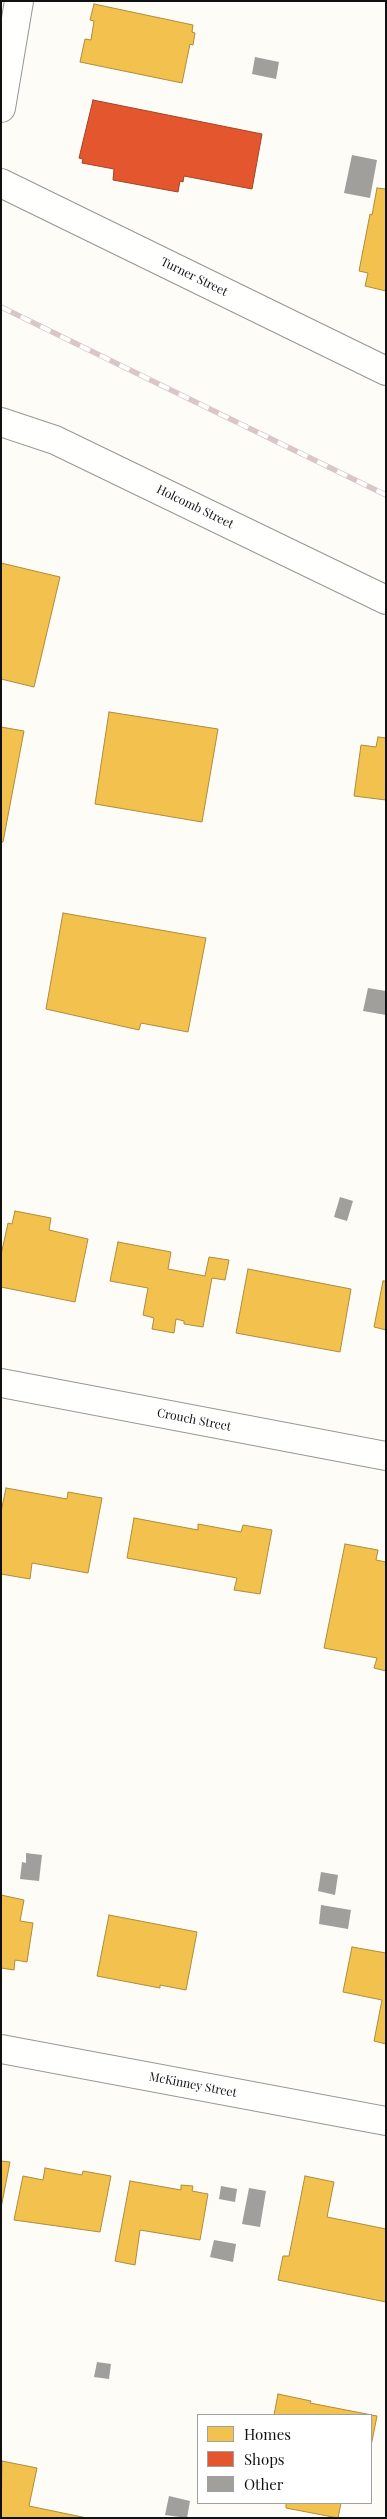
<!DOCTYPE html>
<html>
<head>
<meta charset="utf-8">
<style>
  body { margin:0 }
  #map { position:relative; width:387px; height:2519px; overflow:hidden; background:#fdfcf7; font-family:"Playfair Display",serif }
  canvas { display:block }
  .frame { position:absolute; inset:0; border:2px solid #111; pointer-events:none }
  .legend { position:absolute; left:197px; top:2414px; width:175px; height:90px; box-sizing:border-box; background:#fff; border:1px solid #a0a0a0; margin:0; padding:6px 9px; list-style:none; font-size:15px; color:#111 }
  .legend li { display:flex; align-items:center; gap:10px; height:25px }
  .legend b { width:25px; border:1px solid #a0a0a0 }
</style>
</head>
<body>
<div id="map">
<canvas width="387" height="2519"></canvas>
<div class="frame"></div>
<ul class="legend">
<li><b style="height:14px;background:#f2c14e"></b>Homes</li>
<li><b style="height:14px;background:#e4572e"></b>Shops</li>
<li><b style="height:14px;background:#a19f9c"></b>Other</li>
</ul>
</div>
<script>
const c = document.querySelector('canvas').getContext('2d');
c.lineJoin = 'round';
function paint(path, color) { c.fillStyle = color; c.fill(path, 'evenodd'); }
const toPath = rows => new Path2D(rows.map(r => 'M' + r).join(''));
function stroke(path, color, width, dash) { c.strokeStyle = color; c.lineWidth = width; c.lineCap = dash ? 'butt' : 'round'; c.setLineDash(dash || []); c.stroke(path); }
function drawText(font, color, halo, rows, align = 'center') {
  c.font = font + ' "Playfair Display",serif'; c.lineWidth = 5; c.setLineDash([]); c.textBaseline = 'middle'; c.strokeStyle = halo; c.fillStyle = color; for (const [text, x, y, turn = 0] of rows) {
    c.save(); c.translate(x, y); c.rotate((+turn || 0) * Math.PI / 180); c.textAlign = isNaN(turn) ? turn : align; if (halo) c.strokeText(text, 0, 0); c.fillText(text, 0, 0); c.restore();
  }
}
const homes = toPath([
  [94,4,193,25,192,32,195,33,193,45,190,44,182,83,80,62,85,39,91,40,94,21,90,20,94,4],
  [377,188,386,189,386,291,365,286,368,273,359,271,370,214,372,215,377,188],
  [1,563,60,577,34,687,1,679,1,563],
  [109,712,218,729,202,822,95,804,109,712],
  [1,727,24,731,3,842,1,842,1,727],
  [378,737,386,738,386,800,354,796,361,745,376,747,378,737],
  [63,913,206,938,188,1032,141,1023,139,1030,46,1009,63,913],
  [15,1211,51,1218,49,1230,88,1239,75,1302,1,1287,1,1255,8,1223,12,1224,15,1211],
  [118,1242,171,1252,168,1269,205,1276,209,1257,229,1260,225,1280,212,1278,203,1327,184,1324,184,1321,176,1319,174,1333,152,1329,154,1318,143,1315,148,1288,110,1281,118,1242],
  [248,1269,351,1289,340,1352,236,1333,248,1269],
  [383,1281,386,1281,386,1330,374,1327,383,1281],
  [6,1488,67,1499,68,1492,102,1498,88,1573,32,1563,30,1579,1,1574,1,1512,6,1488],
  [134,1518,198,1530,198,1524,241,1532,243,1525,272,1530,260,1594,234,1590,237,1578,127,1558,134,1518],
  [345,1544,378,1550,376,1560,386,1562,386,1671,374,1668,377,1658,324,1648,345,1544],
  [1,1895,24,1900,20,1921,33,1923,27,1962,15,1960,14,1970,1,1968,1,1895],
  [109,1915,197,1932,186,1990,160,1985,160,1988,97,1976,109,1915],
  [352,1947,386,1953,386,2044,374,2041,382,2000,343,1992,352,1947],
  [1,2161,10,2162,1,2208,1,2161],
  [45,2168,82,2175,83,2171,111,2176,100,2232,14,2220,23,2176,43,2180,45,2168],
  [305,2176,334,2182,327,2217,386,2229,386,2302,278,2280,283,2256,289,2256,305,2176],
  [130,2181,181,2190,181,2185,193,2186,192,2191,208,2194,200,2240,140,2230,135,2265,115,2261,130,2181],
  [278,2394,311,2401,310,2403,377,2416,371,2446,371,2415,274,2415,278,2394],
  [2,2461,37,2468,29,2506,87,2518,1,2518,2,2461],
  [286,2503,341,2503,338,2518,286,2508,286,2503]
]);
const shops = toPath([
  [93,100,262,134,252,189,184,176,183,182,180,181,178,192,113,180,114,169,82,163,83,159,79,158,93,100]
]);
const building = toPath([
  [255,57,279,62,276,79,252,74],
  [352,155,377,160,370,198,344,193],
  [368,988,386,991,386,1015,363,1011],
  [340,1197,353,1201,347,1221,334,1217],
  [26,1853,42,1855,39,1881,20,1879,22,1862,26,1863],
  [321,1872,338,1875,335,1895,318,1891],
  [321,1905,351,1910,348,1929,319,1924],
  [221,2186,237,2189,235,2202,219,2199],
  [249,2188,266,2191,260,2227,242,2224],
  [214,2240,236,2244,233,2262,210,2257],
  [97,2362,111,2364,109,2379,94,2377],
  [169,2496,190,2501,187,2518,165,2515]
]);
const minor = toPath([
  [1,108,19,1],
  [1,183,386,371],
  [1,422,55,440,386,600],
  [1,1383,386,1456],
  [1,2049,386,2121]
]);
const rail = toPath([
  [1,307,386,495]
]);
const streetNames = [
  ["Turner Street",194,277,26],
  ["Holcomb Street",195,507,26],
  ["Crouch Street",194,1420,11],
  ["McKinney Street",193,2085,11]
];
paint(homes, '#f2c14e');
stroke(homes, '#ae8c3c', 1);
paint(shops, '#e4572e');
stroke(shops, '#a54225', 1);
paint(building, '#a19f9c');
stroke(minor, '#979795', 30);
stroke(minor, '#fffffe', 28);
stroke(rail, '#d9c6c7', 5.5);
stroke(rail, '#fff', 4, [11]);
drawText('12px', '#111', '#fff', streetNames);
</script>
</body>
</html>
